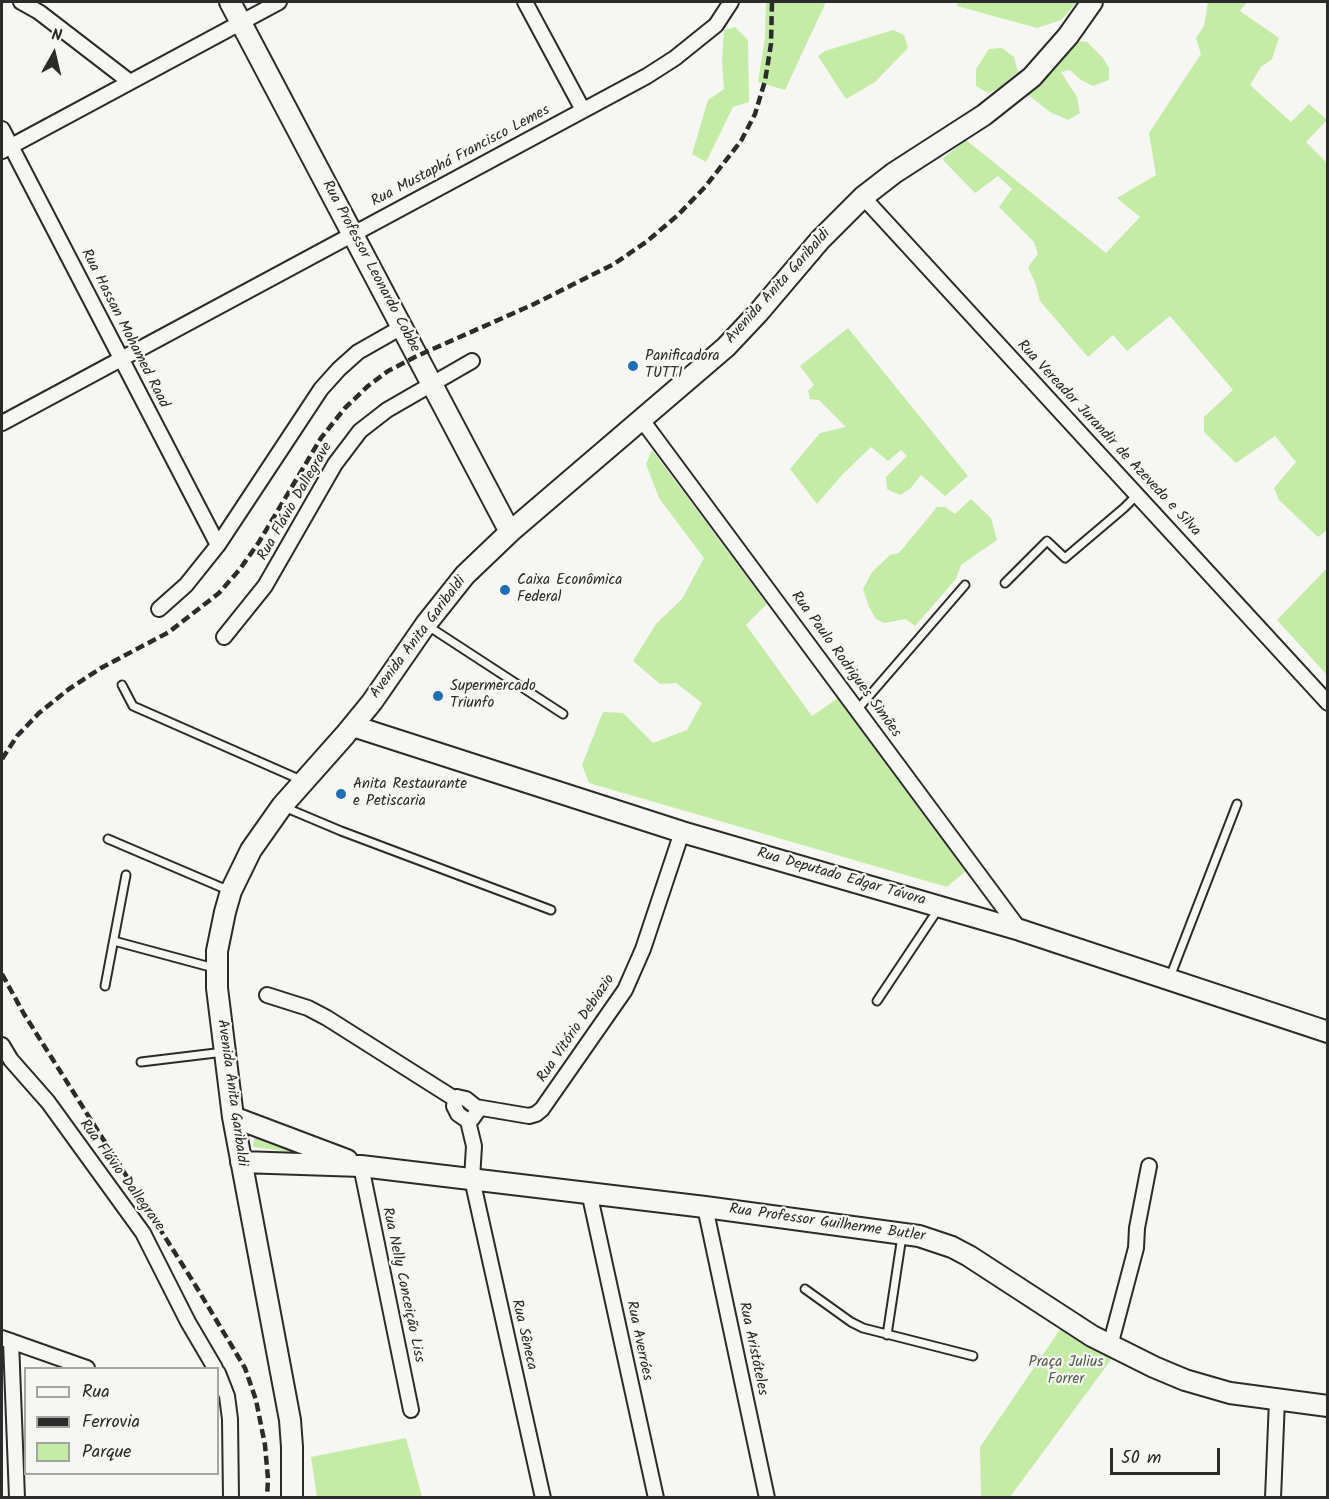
<!DOCTYPE html>
<html>
<head>
<meta charset="utf-8">
<style>
  body { margin:0 }
  #map { position:relative; width:1329px; height:1499px; overflow:hidden; background:#f6f6f2; font-family:Kalam,sans-serif }
  canvas { display:block }
  .frame { position:absolute; inset:0; border:3px solid #2b2b2b; pointer-events:none }
  .legend { position:absolute; left:24px; top:1367px; width:195px; height:108px; box-sizing:border-box; background:#f6f6f2; border:2px solid #a5a5a2; margin:0; padding:8px 10px; list-style:none; font-size:18px; color:#2b2b2b }
  .legend li { display:flex; align-items:center; gap:12px; height:30px }
  .legend b { width:30px; border:2px solid #a5a5a2 }
  .north { position:absolute; left:24px; top:24px; width:60px; height:60px; -webkit-text-stroke:4px #f6f6f2; paint-order:stroke; rotate:8deg; font-size:16px; font-weight:700; line-height:24px; text-align:center; color:#2b2b2b }
  .north::after { content:''; display:block; margin:auto; width:21px; height:27px; background:#2b2b2b; clip-path:polygon(50% 0,100% 100%,50% 72%,0 100%) }
  .scale { position:absolute; left:1110px; top:1448px; width:110px; height:27px; box-sizing:border-box; border:3px solid #2b2b2b; border-top:0; padding-left:8px; font-size:18px; line-height:21px; white-space:nowrap; color:#2b2b2b; -webkit-text-stroke:4px #f6f6f2; paint-order:stroke }
</style>
</head>
<body>
<div id="map">
<canvas width="1329" height="1499"></canvas>
<div class="frame"></div>
<ul class="legend">
<li><b style="height:8px;background:#f6f6f2"></b>Rua</li>
<li><b style="height:8px;background:#2b2b2b"></b>Ferrovia</li>
<li><b style="height:16px;background:#c4eca7"></b>Parque</li>
</ul>
<div class="north">N</div>
<div class="scale">50 m</div>
</div>
<script>
const c = document.querySelector('canvas').getContext('2d');
c.lineJoin = 'round';
function paint(path, color) { c.fillStyle = color; c.fill(path, 'evenodd'); }
const toPath = rows => new Path2D(rows.map(r => 'M' + r).join(''));
function stroke(path, color, width, dash) { c.strokeStyle = color; c.lineWidth = width; c.lineCap = dash ? 'butt' : 'round'; c.setLineDash(dash || []); c.stroke(path); }
function drawText(font, color, halo, rows, align = 'center') {
  c.font = font + ' Kalam,sans-serif'; c.lineWidth = 4.5; c.setLineDash([]); c.textBaseline = 'middle'; c.strokeStyle = halo; c.fillStyle = color; for (const [text, x, y, turn = 0] of rows) {
    c.save(); c.translate(x, y); c.rotate((+turn || 0) * Math.PI / 180); c.textAlign = isNaN(turn) ? turn : align; if (halo) c.strokeText(text, 0, 0); c.fillText(text, 0, 0); c.restore();
  }
}
const green = toPath([
  [766,2,826,2,785,90,758,82,765,38],
  [957,2,1077,2,1061,20,1037,28,957,6],
  [1208,2,1247,2,1240,11,1279,38,1272,59,1261,67,1250,85,1291,122,1309,104,1327,120,1306,142,1328,164,1328,529,1318,537,1279,500,1274,488,1296,462,1275,436,1236,463,1204,432,1204,417,1233,390,1170,316,1127,351,1113,335,1088,357,1040,301,1036,285,1028,267,1038,254,1034,242,999,207,1012,189,998,176,975,193,942,159,966,140,1106,253,1140,217,1117,198,1156,175,1149,133,1201,54,1196,38,1204,26],
  [735,27,748,40,749,102,733,107,706,162,692,154,708,100,724,89,722,62,724,30],
  [893,30,904,35,908,48,875,82,846,99,818,56,825,51],
  [1078,41,1087,42,1103,58,1109,68,1109,80,1093,86,1081,80,1070,70,1061,72,1077,97,1080,113,1068,120,1050,112,1027,94],
  [1002,48,1014,57,1018,72,999,88,988,93,976,86,976,69,989,49],
  [848,328,968,476,945,496,921,475,910,489,900,495,887,489,886,477,907,456,901,450,888,461,871,447,841,476,817,504,790,469,820,433,846,427,819,400,810,399,808,391,814,385,800,366],
  [652,450,767,604,746,625,812,716,838,698,966,871,947,887,589,783,582,765,603,712,623,713,653,743,687,730,702,703,676,683,660,684,633,661,656,624,682,599,704,558,659,498,646,464],
  [971,499,991,518,997,540,961,565,956,579,915,626,906,619,884,623,876,619,869,607,863,589,872,572,890,555,899,553,937,507,945,507,955,514],
  [1327,568,1327,675,1277,620],
  [255,1131,321,1156,253,1147],
  [1061,1328,1113,1357,1010,1497,981,1497,980,1447],
  [406,1438,422,1497,317,1497,311,1457]
]);
const lane = toPath([
  [1005,583,1047,541,1065,558,1124,508,1137,495],
  [428,626,563,714],
  [122,685,133,706,301,780],
  [857,710,965,585],
  [284,807,341,831,551,910],
  [108,839,230,891],
  [114,941,214,968],
  [1170,977,1237,804],
  [105,986,126,875],
  [877,1001,939,908],
  [141,1062,224,1052],
  [805,1289,851,1322,863,1328,973,1356],
  [887,1335,902,1236]
]);
const street = toPath([
  [21,2,39,12,130,82],
  [525,2,583,110],
  [2,129,218,545],
  [2,151,279,2],
  [863,197,1328,703],
  [642,420,1020,930],
  [2,423,647,76,675,58,716,25,731,2],
  [159,609,186,585,218,545,321,389,339,369,358,352,402,327],
  [224,637,265,586,335,464,360,431,387,410,472,361],
  [267,995,308,1008,327,1018,455,1099],
  [2,1045,11,1060,48,1102,143,1233,188,1322,215,1368],
  [457,1097,466,1099,476,1107,477,1112,472,1119,468,1121,458,1114,454,1106,457,1097],
  [476,1107,529,1116,536,1114,542,1109,625,990,643,949,682,832],
  [468,1121,474,1146,472,1179,543,1498],
  [361,1166,411,1410],
  [589,1192,656,1498],
  [705,1207,767,1498],
  [2,1338,87,1368],
  [11,1341,17,1498],
  [1110,1346,1136,1248,1137,1228,1149,1166],
  [218,1373,227,1396,230,1419,231,1498],
  [1273,1498,1277,1400]
]);
const secondary = toPath([
  [230,2,510,532],
  [353,726,682,832,1020,930,1328,1032],
  [233,1117,347,1160],
  [241,1162,361,1166,705,1207,919,1236,952,1247,969,1256,1092,1336,1154,1367,1185,1380,1230,1393,1328,1406],
  [292,1498,292,1447,290,1420,233,1117,217,988,217,951,225,912,231,891,251,850,282,806,345,735,372,702,426,624,465,575,510,532,726,347,758,313,820,240,863,197,894,173,984,115,1032,77,1068,36,1092,2]
]);
const rail = toPath([
  [2,759,17,736,39,713,69,689,101,668,169,632,219,593,240,569,259,542,321,438,345,408,368,386,388,371,417,356,532,305,614,264,646,242,677,216,705,187,741,141,755,114,765,81,771,44,772,2],
  [2,974,24,1014,194,1283,245,1368,256,1400,265,1445,268,1479,267,1498]
]);
const markers = [
  [633,366,6,"#1f6fb2"],
  [505,590,6,"#1f6fb2"],
  [438,696,6,"#1f6fb2"],
  [341,794,6,"#1f6fb2"]
];
const streetNames = [
  ["Rua Mustaphá Francisco Lemes",461,157,-28],
  ["Rua Professor Leonardo Cobbe",370,267,62],
  ["Avenida Anita Garibaldi",779,287,-48],
  ["Rua Hassan Mohamed Raad",124,329,63],
  ["Rua Vereador Jurandir de Azevedo e Silva",1108,439,47],
  ["Rua Flávio Dallegrave",296,502,-60],
  ["Avenida Anita Garibaldi",419,638,-53],
  ["Rua Paulo Rodrigues Simões",845,665,54],
  ["Rua Deputado Edgar Távora",841,878,16],
  ["Rua Vitório Debiazio",577,1029,-56],
  ["Avenida Anita Garibaldi",231,1093,82],
  ["Rua Flávio Dallegrave",121,1176,54],
  ["Rua Professor Guilherme Butler",827,1224,8],
  ["Rua Nelly Conceição Liss",402,1285,78],
  ["Rua Sêneca",523,1335,77],
  ["Rua Averróes",638,1341,78],
  ["Rua Aristóteles",752,1349,78]
];
const poiNames = [
  ["Panificadora",645,357],
  ["TUTTI",645,374],
  ["Caixa Econômica",517,581],
  ["Federal",517,598],
  ["Supermercado",450,687],
  ["Triunfo",450,704],
  ["Anita Restaurante",353,785],
  ["e Petiscaria",353,802]
];
const parkNames = [
  ["Praça Julius",1066,1363],
  ["Forrer",1066,1380]
];
paint(green, '#c4eca7');
stroke(lane, '#2b2b2b', 11);
stroke(street, '#2b2b2b', 18);
stroke(secondary, '#2b2b2b', 24);
stroke(lane, '#f6f6f2', 7);
stroke(street, '#f6f6f2', 14);
stroke(secondary, '#f6f6f2', 20);
stroke(rail, '#2b2b2b', 4.5, [9, 4.5]);
for (const [x, y, r, color] of markers) { const dot = new Path2D(); dot.arc(x, y, r, 0, 2 * Math.PI); c.fillStyle = color; c.fill(dot); stroke(dot, '#f6f6f2', 2); }
drawText('15px', '#2b2b2b', '#f6f6f2', streetNames);
drawText('15px', '#2b2b2b', '#f6f6f2', poiNames, 'left');
drawText('15px', '#515b4a', '#f6f6f2', parkNames);
</script>
</body>
</html>
